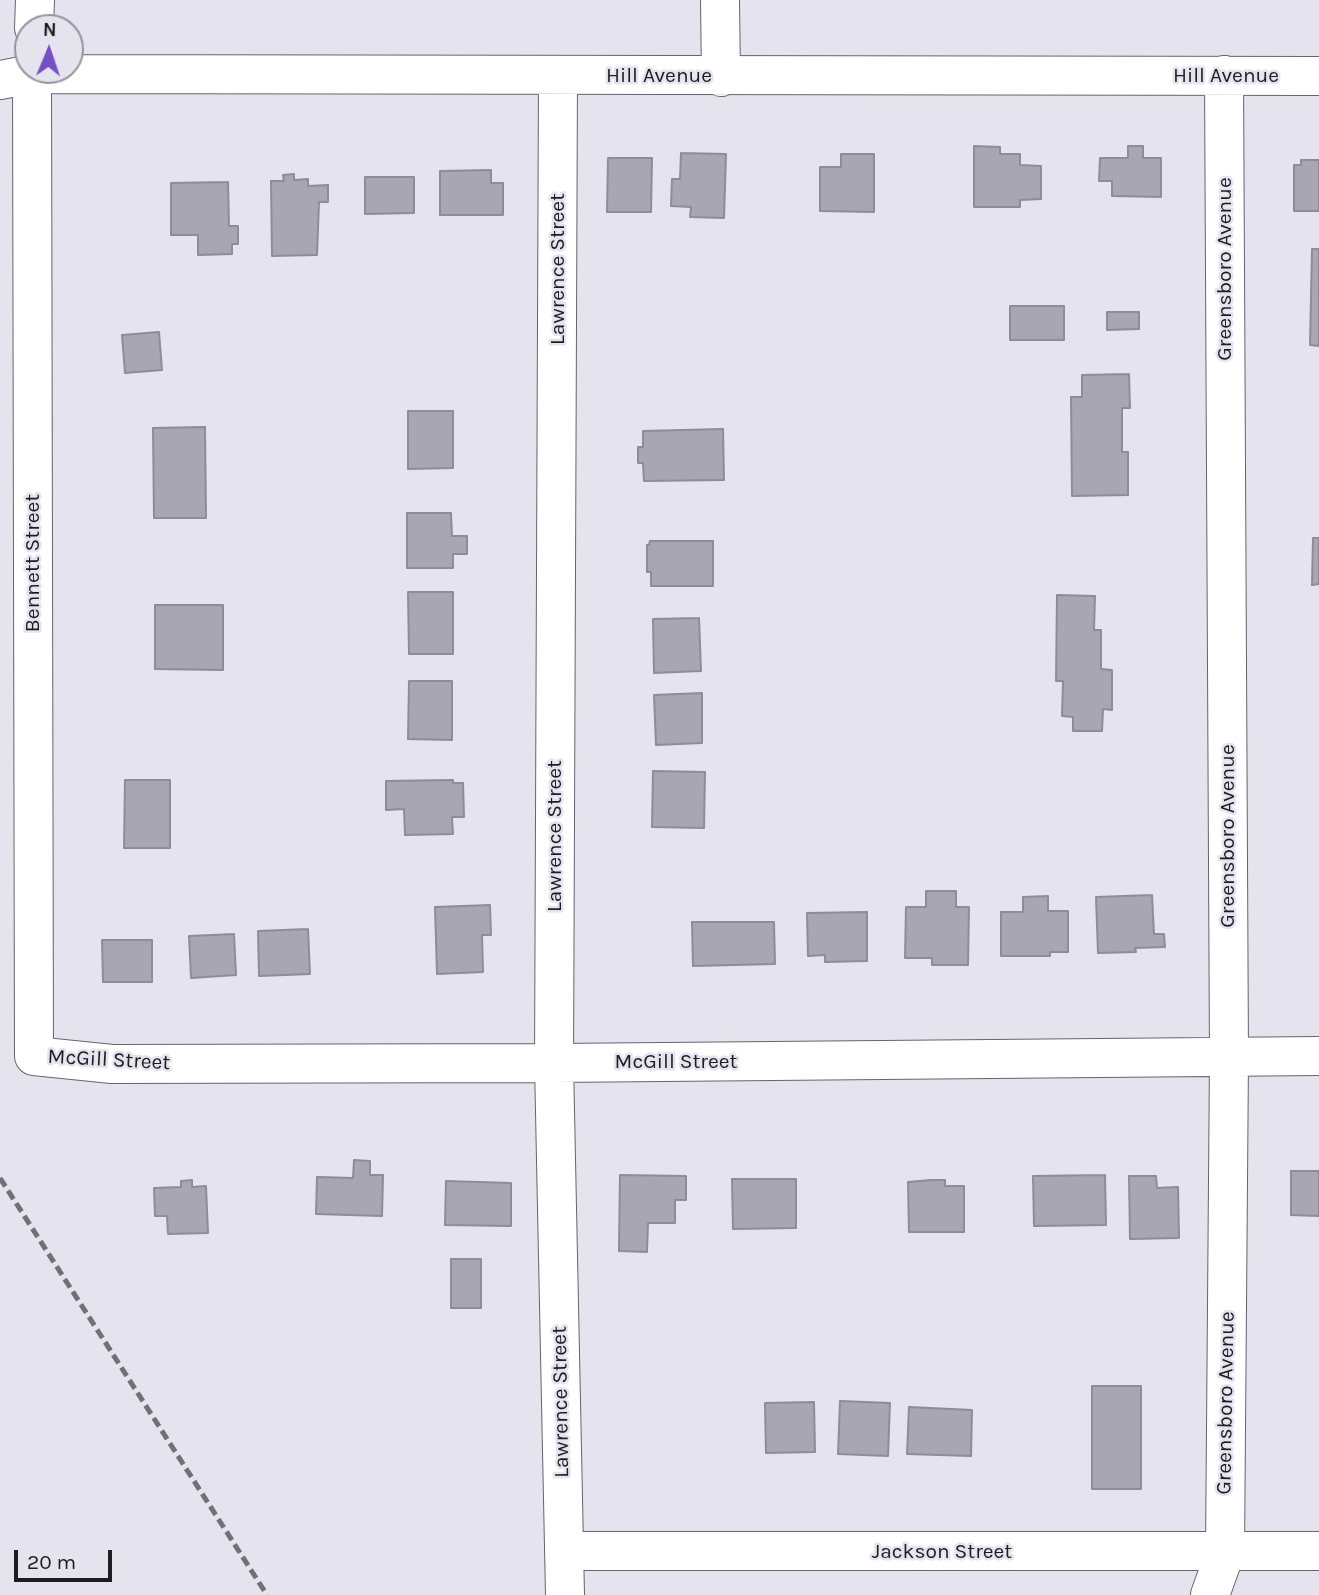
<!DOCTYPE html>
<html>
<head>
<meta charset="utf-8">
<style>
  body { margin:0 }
  #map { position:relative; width:1319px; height:1595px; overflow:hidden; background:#e5e3ee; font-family:Karla,sans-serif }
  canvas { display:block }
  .north { position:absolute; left:14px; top:14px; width:70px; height:70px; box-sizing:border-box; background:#e5e3ee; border:2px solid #95939c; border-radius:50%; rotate:2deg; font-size:19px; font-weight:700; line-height:28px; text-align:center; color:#1d1c20 }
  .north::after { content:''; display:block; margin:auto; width:24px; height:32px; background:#744fc8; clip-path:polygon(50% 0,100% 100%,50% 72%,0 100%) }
  .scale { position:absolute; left:14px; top:1550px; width:98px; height:32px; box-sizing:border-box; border:4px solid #1d1c20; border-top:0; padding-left:9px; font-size:21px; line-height:24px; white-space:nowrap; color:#1d1c20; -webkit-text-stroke:5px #e5e3ee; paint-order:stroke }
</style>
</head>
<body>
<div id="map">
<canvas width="1319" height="1595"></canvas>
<div class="north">N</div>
<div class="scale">20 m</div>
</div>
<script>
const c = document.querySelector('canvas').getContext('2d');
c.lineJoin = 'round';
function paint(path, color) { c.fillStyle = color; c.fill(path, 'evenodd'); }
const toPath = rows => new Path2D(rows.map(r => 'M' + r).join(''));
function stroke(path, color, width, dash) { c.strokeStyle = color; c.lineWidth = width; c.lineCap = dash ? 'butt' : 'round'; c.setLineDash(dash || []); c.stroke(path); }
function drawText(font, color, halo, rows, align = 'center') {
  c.font = font + ' Karla,sans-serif'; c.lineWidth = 5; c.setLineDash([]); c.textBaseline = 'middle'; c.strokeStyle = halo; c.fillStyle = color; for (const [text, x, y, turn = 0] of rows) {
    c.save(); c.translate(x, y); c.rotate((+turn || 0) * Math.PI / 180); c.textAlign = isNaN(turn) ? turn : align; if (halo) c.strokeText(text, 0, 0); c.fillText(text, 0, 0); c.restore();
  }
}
const building = toPath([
  [974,146,1000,147,1000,154,1020,154,1020,165,1041,166,1041,199,1020,200,1020,207,974,207,974,146],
  [1128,146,1143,146,1143,158,1161,158,1161,197,1112,196,1112,181,1099,181,1100,158,1128,158,1128,146],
  [681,153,726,154,724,218,690,217,691,207,671,206,672,179,680,179,681,153],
  [841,154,874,154,874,212,820,211,820,167,841,167,841,154],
  [608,158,652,158,651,212,607,212,608,158],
  [1301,160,1319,160,1319,211,1294,211,1294,165,1301,165,1301,160],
  [491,170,491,183,503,183,503,215,440,215,440,171,491,170],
  [294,174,294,180,308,179,308,186,328,185,328,202,319,202,317,255,272,256,271,181,284,181,283,175,294,174],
  [365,177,414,177,414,213,365,214,365,177],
  [228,182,229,226,238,226,238,244,232,244,232,254,198,255,198,235,171,235,171,183,228,182],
  [1312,249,1319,249,1319,346,1310,345,1312,249],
  [1010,306,1064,306,1064,340,1010,340,1010,306],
  [1107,312,1139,312,1139,329,1107,330,1107,312],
  [159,332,162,370,125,373,122,335,159,332],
  [1129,374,1130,408,1122,408,1122,452,1128,452,1128,495,1072,496,1071,397,1082,397,1082,375,1129,374],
  [408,411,453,411,453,468,408,469,408,411],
  [205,427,206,518,154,518,153,428,205,427],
  [723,429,724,480,644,481,643,463,638,463,638,447,643,447,643,431,723,429],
  [407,513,451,513,452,536,467,536,467,554,453,554,453,568,407,568,407,513],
  [1313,538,1319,538,1319,584,1312,585,1313,538],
  [650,541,713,541,713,586,651,586,651,572,647,572,647,545,649,545,650,541],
  [408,592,453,592,453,654,409,654,408,592],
  [1057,595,1095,596,1094,630,1101,630,1101,669,1112,670,1112,710,1103,709,1102,731,1073,731,1073,717,1062,716,1063,681,1056,681,1057,595],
  [155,605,223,605,223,670,155,669,155,605],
  [699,618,701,671,654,673,653,619,699,618],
  [409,681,452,681,452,740,408,739,409,681],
  [702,693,702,743,656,745,654,695,702,693],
  [653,771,705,772,704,828,652,827,653,771],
  [125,780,170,780,170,848,124,848,125,780],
  [453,780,453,783,463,783,464,817,452,817,453,834,405,835,404,809,386,810,386,781,453,780],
  [926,891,956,891,956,907,969,907,968,965,932,965,932,958,905,958,906,907,926,907,926,891],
  [1152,895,1154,934,1164,934,1165,947,1135,948,1136,952,1098,953,1096,897,1152,895],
  [1048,896,1048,911,1068,911,1068,952,1050,952,1050,956,1001,956,1001,912,1023,912,1023,897,1048,896],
  [490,905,491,935,482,935,483,972,437,974,435,907,490,905],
  [867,912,867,961,825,962,825,955,808,956,807,913,867,912],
  [692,922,774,922,775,964,693,966,692,922],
  [308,929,310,974,259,976,258,931,308,929],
  [234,934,236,975,191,978,189,936,234,934],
  [102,940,152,940,152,982,103,982,102,940],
  [354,1160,370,1161,370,1175,383,1175,382,1216,316,1214,317,1177,353,1178,354,1160],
  [1291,1171,1319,1171,1319,1216,1291,1215,1291,1171],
  [620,1175,686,1176,686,1200,675,1200,675,1223,648,1223,647,1252,619,1251,620,1175],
  [1105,1175,1106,1225,1034,1226,1033,1176,1105,1175],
  [1129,1176,1156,1176,1157,1188,1178,1187,1179,1238,1130,1239,1129,1176],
  [732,1179,796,1179,796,1228,733,1229,732,1179],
  [192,1180,192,1187,206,1186,208,1233,168,1234,167,1216,155,1216,154,1188,181,1187,181,1181,192,1180],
  [931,1180,945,1180,945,1186,964,1186,964,1232,909,1232,908,1182,931,1180],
  [446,1181,511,1183,511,1226,445,1225,446,1181],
  [451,1259,481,1259,481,1308,451,1308,451,1259],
  [1092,1386,1141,1386,1141,1489,1092,1489,1092,1386],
  [840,1401,890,1403,888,1456,838,1454,840,1401],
  [814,1402,815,1452,766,1453,765,1403,814,1402],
  [909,1407,972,1410,971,1456,907,1454,909,1407]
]);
const minor = toPath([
  [720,0,721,77],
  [34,28,35,0],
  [32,70,34,1056,112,1064,554,1063,1319,1056],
  [558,76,554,1063,565,1595],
  [0,80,31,74,1319,76],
  [564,1551,1319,1551],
  [1210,1595,1225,1553,1229,1057,1224,75]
]);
const rail = toPath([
  [0,1178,267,1595]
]);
const streetNames = [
  ["Hill Avenue",659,76],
  ["Hill Avenue",1226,76],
  ["Lawrence Street",558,269,-90],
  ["Greensboro Avenue",1225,269,-90],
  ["Bennett Street",33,563,-90],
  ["Lawrence Street",555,836,-90],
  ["Greensboro Avenue",1228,836,-90],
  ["McGill Street",109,1060,3],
  ["McGill Street",676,1062],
  ["Lawrence Street",561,1402,-91],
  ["Greensboro Avenue",1226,1403,-89],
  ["Jackson Street",942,1552]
];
paint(building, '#a8a6b0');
stroke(building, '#8e8c96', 2);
stroke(minor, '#66646e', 40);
stroke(minor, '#fff', 38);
stroke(rail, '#717076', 5, [10, 5]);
drawText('21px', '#1d1c20', '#e5e3ee', streetNames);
</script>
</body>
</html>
